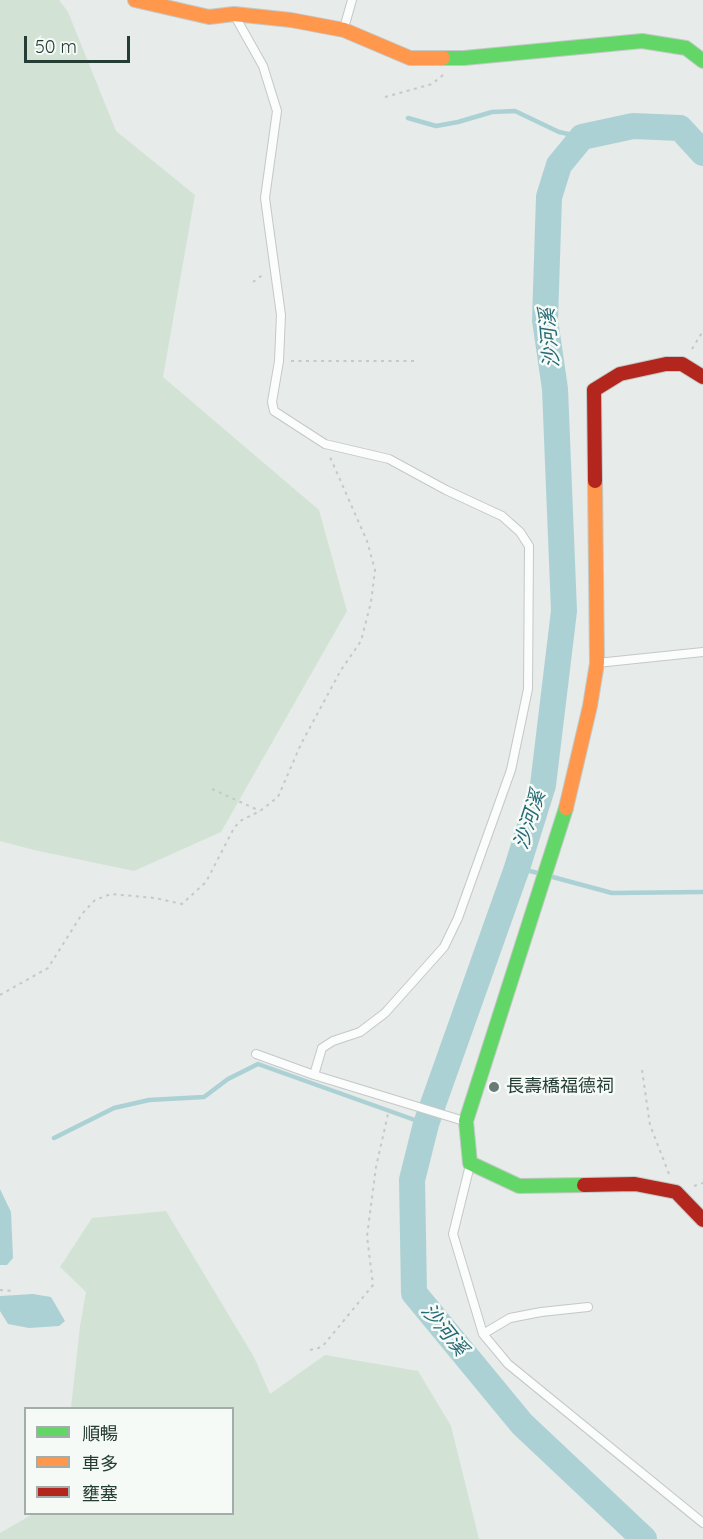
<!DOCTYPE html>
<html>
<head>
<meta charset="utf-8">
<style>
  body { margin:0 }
  #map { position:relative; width:703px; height:1539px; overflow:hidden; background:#e7ebe9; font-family:Quicksand,"Noto Sans TC",sans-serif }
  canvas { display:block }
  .legend { position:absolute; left:24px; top:1407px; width:210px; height:108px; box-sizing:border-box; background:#f6faf7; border:2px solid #a3aeaa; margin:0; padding:8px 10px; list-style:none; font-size:18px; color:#263d36 }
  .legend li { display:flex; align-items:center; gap:12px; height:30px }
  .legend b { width:30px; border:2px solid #a3aeaa }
  .scale { position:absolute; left:24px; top:36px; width:106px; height:27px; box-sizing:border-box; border:3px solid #263d36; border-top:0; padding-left:8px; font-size:18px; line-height:21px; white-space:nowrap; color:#263d36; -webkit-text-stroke:4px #f6faf7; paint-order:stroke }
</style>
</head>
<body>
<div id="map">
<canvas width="703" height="1539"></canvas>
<ul class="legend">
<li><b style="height:8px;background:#63d668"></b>順暢</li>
<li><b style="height:8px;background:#ff974d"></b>車多</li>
<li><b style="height:8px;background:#b3261e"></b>壅塞</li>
</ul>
<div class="scale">50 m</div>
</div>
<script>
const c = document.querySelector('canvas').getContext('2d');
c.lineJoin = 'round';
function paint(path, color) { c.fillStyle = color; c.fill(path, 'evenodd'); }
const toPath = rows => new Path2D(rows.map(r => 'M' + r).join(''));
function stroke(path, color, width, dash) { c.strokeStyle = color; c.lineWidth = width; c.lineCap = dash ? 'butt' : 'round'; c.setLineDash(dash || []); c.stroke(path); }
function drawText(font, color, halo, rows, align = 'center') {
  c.font = font + ' Quicksand,"Noto Sans TC",sans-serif'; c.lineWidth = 5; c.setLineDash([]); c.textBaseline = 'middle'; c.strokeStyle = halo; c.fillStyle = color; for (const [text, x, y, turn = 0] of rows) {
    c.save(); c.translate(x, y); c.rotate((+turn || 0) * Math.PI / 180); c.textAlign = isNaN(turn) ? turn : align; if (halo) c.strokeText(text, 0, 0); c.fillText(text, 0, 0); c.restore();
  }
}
const green = toPath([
  [0,0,59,0,68,12,116,131,195,195,163,377,319,510,347,611,221,832,134,871,34,850,0,841],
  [166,1211,254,1357,270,1394,325,1355,418,1371,451,1426,479,1539,0,1539,0,1533,33,1514,232,1514,232,1408,71,1408,80,1326,86,1292,60,1267,92,1218]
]);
const water = toPath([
  [0,1189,11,1212,13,1258,7,1265,0,1265],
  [33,1294,51,1297,65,1321,59,1326,29,1328,8,1324,0,1311,0,1296]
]);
const stream = toPath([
  [408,118,436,126,458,122,492,112,515,111,559,132,582,137],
  [517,868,538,873],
  [549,876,612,893,703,892],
  [54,1138,114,1108,149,1100,204,1097,228,1079,258,1064,426,1124]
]);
const river = toPath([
  [644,1539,522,1424,414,1293,412,1180,426,1124,517,868,543,785,564,611,555,389,545,320,549,197,559,165,582,137,633,126,680,128,703,153]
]);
const path = toPath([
  [385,97,432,84,443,75],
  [253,282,265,273],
  [692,349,703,331],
  [291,361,417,361],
  [212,789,260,811],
  [0,995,48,968,82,914,95,900,111,894,155,898,182,904,206,882,234,828,240,821,260,811,278,797,301,744,341,670,361,641,371,602,375,570,367,541,330,457],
  [642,1070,650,1125,669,1174],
  [694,1186,703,1183],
  [0,1290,14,1291],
  [310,1350,322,1347,373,1285,367,1236,376,1167,388,1114,391,1110]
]);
const lane = toPath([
  [236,18,263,66,277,111,265,198,281,315,279,361,272,402,274,411,325,444,389,459,446,490,502,516,520,532,529,546,528,689,511,770,458,918,444,947,385,1013,360,1032,333,1041,322,1048,314,1075],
  [344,28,352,0],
  [597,663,703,652],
  [256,1054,314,1075,464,1121],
  [470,1165,453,1234,483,1334,508,1364,703,1523],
  [483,1334,510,1318,541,1312,588,1307]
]);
const fast = toPath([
  [443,58,464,58,642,41,686,48,703,61],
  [566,808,466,1121,470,1163,519,1186,584,1185]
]);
const slow = toPath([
  [135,0,209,17,234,14,291,20,344,30,410,58,443,58],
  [566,808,590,706,597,663,595,481]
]);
const jam = toPath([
  [595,481,594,390,620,374,666,364,682,364,703,377],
  [584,1185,635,1184,676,1192,703,1220]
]);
const markers = [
  [494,1087,6,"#6a7a75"]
];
const poiNames = [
  ["長壽橋福德祠",506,1087]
];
const waterNames = [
  ["沙河溪",550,338,-95],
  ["沙河溪",530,820,-72],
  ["沙河溪",444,1330,51]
];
paint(green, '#d2e3d6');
paint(water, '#acd1d5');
stroke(stream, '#acd1d5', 4.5);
stroke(river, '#acd1d5', 26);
stroke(lane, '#c4c8c6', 10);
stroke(fast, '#c3c9c6', 16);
stroke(slow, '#c3c9c6', 16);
stroke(jam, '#c3c9c6', 16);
stroke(path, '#c3cac7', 2, [3, 4.5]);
stroke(lane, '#fbfcfc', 8);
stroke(fast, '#63d668', 14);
stroke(slow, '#ff974d', 14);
stroke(jam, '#b3261e', 14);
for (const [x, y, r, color] of markers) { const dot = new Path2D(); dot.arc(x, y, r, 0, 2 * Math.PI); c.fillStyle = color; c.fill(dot); stroke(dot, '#f6faf7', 2); }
drawText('18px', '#263d36', '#f6faf7', poiNames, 'left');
drawText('italic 20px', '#256a74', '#f6faf7', waterNames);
</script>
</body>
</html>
